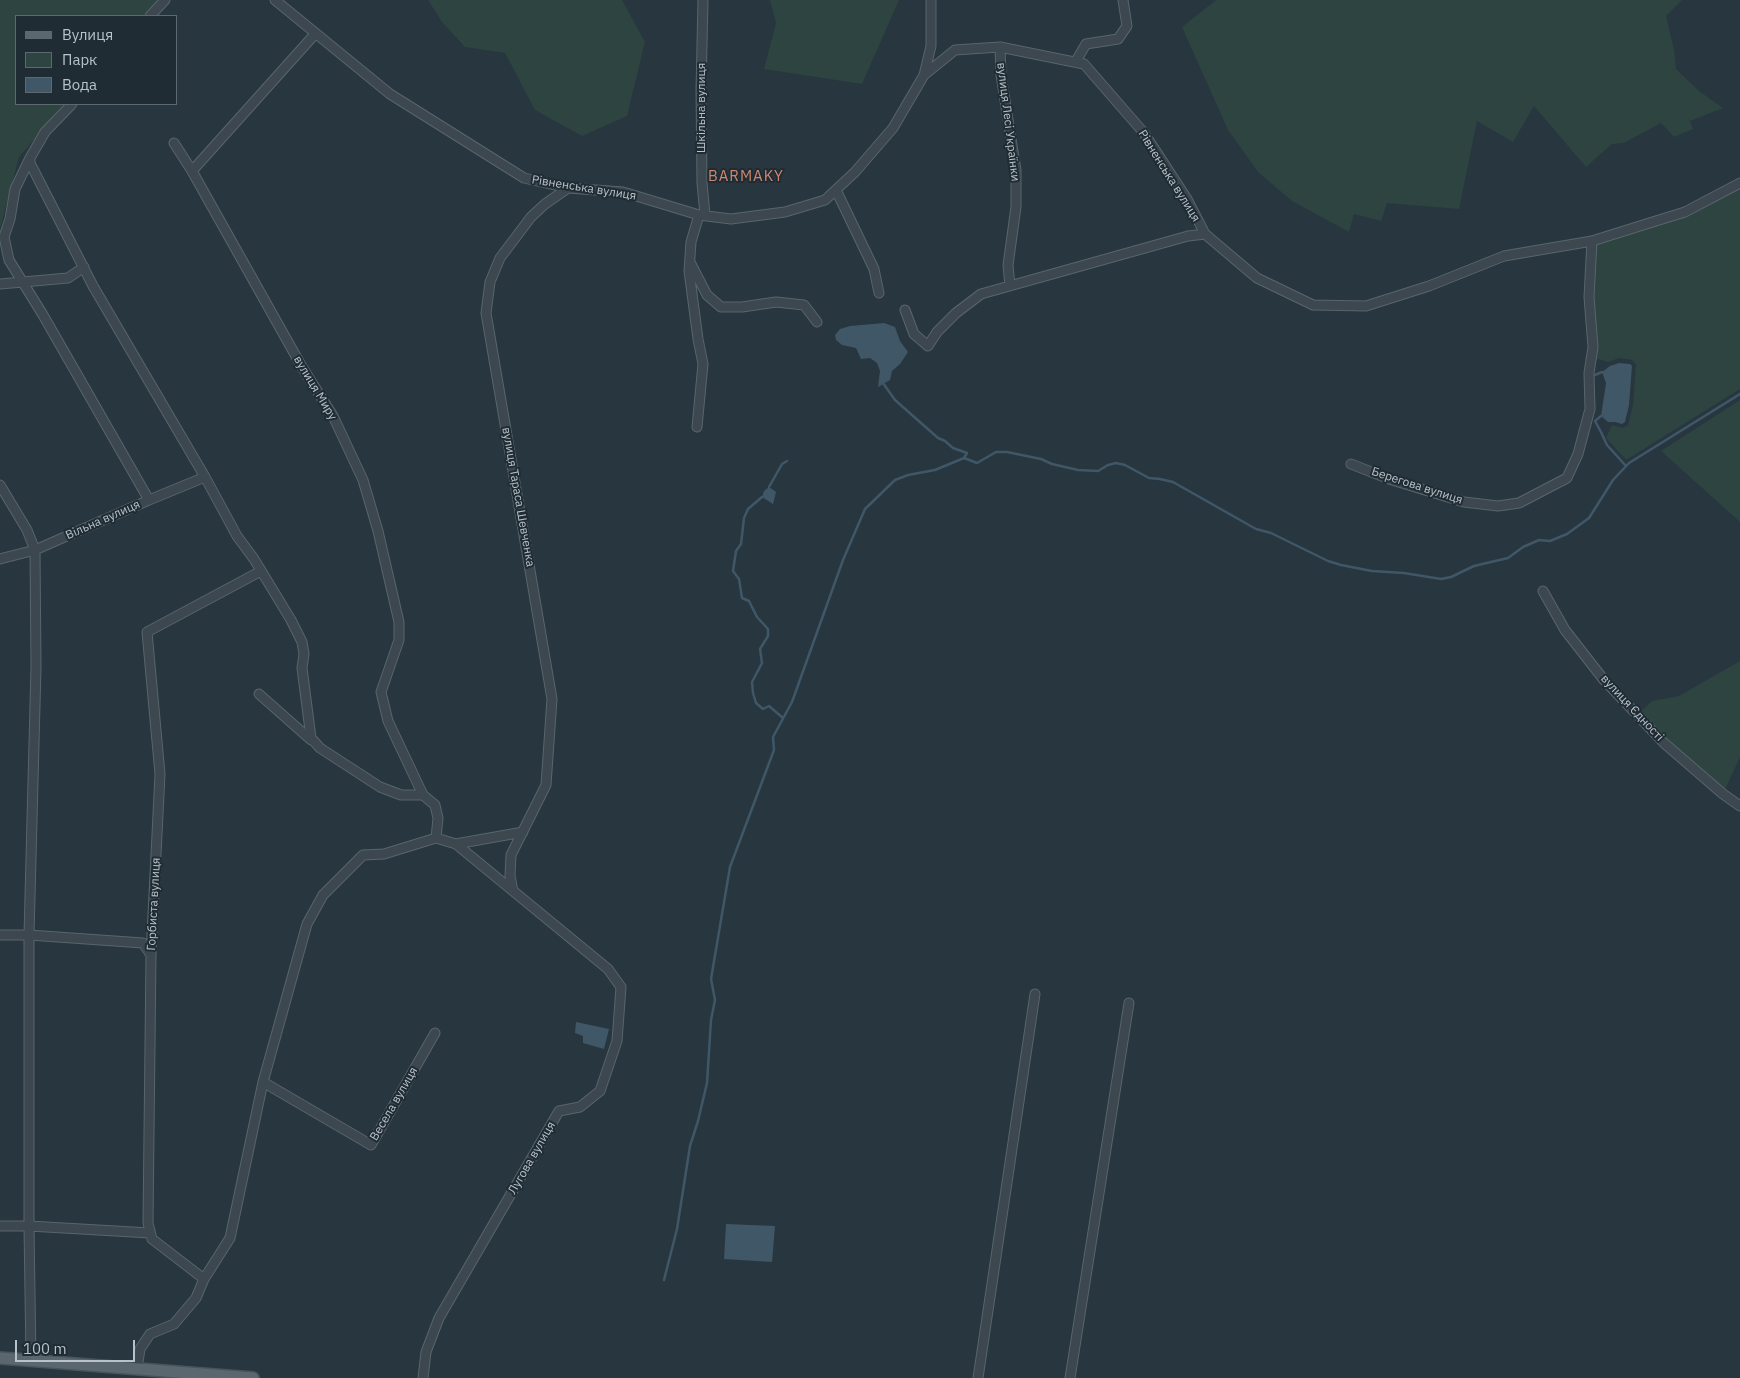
<!DOCTYPE html>
<html>
<head>
<meta charset="utf-8">
<style>
  body { margin:0 }
  #map { position:relative; width:1740px; height:1378px; overflow:hidden; background:#28363f; font-family:"IBM Plex Sans",sans-serif }
  canvas { display:block }
  .legend { position:absolute; left:15px; top:15px; width:162px; height:90px; box-sizing:border-box; background:#202c34; border:1px solid #5d6870; margin:0; padding:6px 9px; list-style:none; font-size:15px; color:#b8c2ca }
  .legend li { display:flex; align-items:center; gap:10px; height:25px }
  .legend b { width:25px; border:1px solid #5d6870 }
  .scale { position:absolute; left:15px; top:1340px; width:120px; height:22px; box-sizing:border-box; border:2px solid #b8c2ca; border-top:0; padding-left:6px; font-size:15px; line-height:18px; white-space:nowrap; color:#b8c2ca; -webkit-text-stroke:4px #202c34; paint-order:stroke }
</style>
</head>
<body>
<div id="map">
<canvas width="1740" height="1378"></canvas>
<ul class="legend">
<li><b style="height:6px;background:#5a676f"></b>Вулиця</li>
<li><b style="height:14px;background:#2d4441"></b>Парк</li>
<li><b style="height:14px;background:#3f5767"></b>Вода</li>
</ul>
<div class="scale">100 m</div>
</div>
<script>
const c = document.querySelector('canvas').getContext('2d');
c.lineJoin = 'round';
function paint(path, color) { c.fillStyle = color; c.fill(path, 'evenodd'); }
const toPath = rows => new Path2D(rows.map(r => 'M' + r).join(''));
function stroke(path, color, width, dash) { c.strokeStyle = color; c.lineWidth = width; c.lineCap = dash ? 'butt' : 'round'; c.setLineDash(dash || []); c.stroke(path); }
function drawText(font, color, halo, rows, align = 'center') {
  c.font = font + ' "IBM Plex Sans",sans-serif'; c.lineWidth = 4; c.setLineDash([]); c.textBaseline = 'middle'; c.strokeStyle = halo; c.fillStyle = color; for (const [text, x, y, turn = 0] of rows) {
    c.save(); c.translate(x, y); c.rotate((+turn || 0) * Math.PI / 180); c.textAlign = isNaN(turn) ? turn : align; if (halo) c.strokeText(text, 0, 0); c.fillText(text, 0, 0); c.restore();
  }
}
const green = toPath([
  [0,0,158,0,143,16,16,16,16,104,66,104,19,157,0,229],
  [428,0,622,0,645,42,627,116,582,136,535,110,505,53,465,47,442,22],
  [770,0,899,0,862,84,764,69,776,23],
  [1216,0,1682,0,1666,16,1674,50,1676,69,1699,91,1723,108,1690,121,1693,129,1674,137,1661,123,1624,143,1612,144,1586,167,1534,106,1513,142,1477,121,1459,209,1387,203,1381,221,1354,214,1349,232,1292,201,1258,172,1228,130,1182,27],
  [1740,187,1740,389,1626,460,1606,438,1612,425,1623,428,1628,425,1633,405,1636,365,1632,360,1626,359,1619,358,1608,362,1595,358,1596,347,1593,297,1595,243],
  [1740,400,1740,522,1661,451],
  [1740,661,1740,757,1723,794,1637,715,1652,701,1679,696]
]);
const water = toPath([
  [884,323,895,327,900,341,908,352,900,364,892,371,890,380,878,387,880,371,877,363,870,358,861,359,856,348,842,345,836,340,835,335,840,329,850,326],
  [1619,363,1630,364,1632,366,1629,405,1625,422,1622,424,1615,422,1608,422,1601,416,1606,383,1602,372,1610,366],
  [769,487,776,492,773,504,762,497,764,491],
  [576,1022,609,1029,604,1049,583,1043,583,1036,575,1033],
  [726,1224,775,1226,772,1262,724,1259]
]);
const stream = toPath([
  [1595,375,1602,372],
  [883,383,895,400,938,438,945,441,953,448,967,453,964,458],
  [1601,416,1595,421,1601,432,1607,445,1626,466],
  [769,487,782,464,787,461],
  [762,497,748,509,744,518,741,544,736,551,733,571,739,579,742,598,749,601,757,617,768,629,768,636,760,649,762,663,752,682,753,693,756,703,763,709,769,706,783,718],
  [664,1280,677,1229,690,1146,698,1121,707,1083,711,1020,715,1000,711,979,730,867,774,750,773,737,792,702,843,560,865,509,895,480,908,475,935,470,964,458,977,463,996,452,1007,452,1041,459,1052,464,1078,470,1098,471,1108,465,1116,463,1125,465,1149,478,1160,479,1173,482,1256,529,1271,533,1328,561,1341,565,1372,571,1404,573,1441,579,1451,577,1474,566,1508,558,1523,547,1539,540,1550,541,1567,534,1589,518,1613,480,1629,463,1740,394]
]);
const minor = toPath([
  [275,0,390,94,524,178,568,188,623,192,699,215,731,219,785,212,825,200,855,172,893,128,924,75,955,50,1000,47,1084,64,1144,133,1187,199,1205,234,1257,278,1313,305,1366,306,1429,286,1504,256,1592,241,1659,220,1685,212,1740,183],
  [703,0,701,90,702,183,705,215],
  [150,16,165,0],
  [315,34,192,171,302,367,333,416,363,480,378,531,399,622,399,640,381,692,388,721,423,795],
  [1000,47,1001,75,1016,170,1016,207,1008,265,1010,286],
  [1076,61,1086,44,1118,39,1127,26,1123,0],
  [924,75,931,46,931,0],
  [72,104,45,132,30,158,30,163,93,286,205,477,237,536,254,559,291,620,302,642,304,654,302,668,311,738,320,748,380,787,401,795,423,795,435,805,438,818,436,838],
  [174,143,192,171],
  [30,158,15,189,10,219,4,237,9,260,43,315,149,500],
  [836,190,874,269,879,293],
  [690,262,707,295,721,307,742,307,776,302,804,305,817,322],
  [0,284,68,278,84,267],
  [905,310,914,334,928,346,937,332,956,313,981,294,1188,236,1205,234],
  [697,427,703,364,698,339,689,271,691,242,699,215],
  [1351,464,1389,479,1464,502,1498,506,1519,503,1567,478,1578,454,1590,409,1589,373,1593,347,1589,297,1592,241],
  [0,485,27,530,35,550,36,667,29,935,29,1226,31,1360],
  [0,559,35,550,149,500,205,477],
  [1543,591,1565,630,1604,680,1664,743,1723,794,1740,806],
  [259,694,311,740],
  [513,891,510,876,511,855,546,785,552,699,486,313,490,282,500,258,531,217,545,204,568,188],
  [0,935,29,935,143,943,151,955],
  [263,1082,371,1145,435,1033],
  [0,1226,29,1226,150,1233],
  [204,1279,152,1239,148,1223,151,955,160,774,147,632,261,571],
  [137,1369,140,1349,150,1334,174,1324,196,1298,204,1279,230,1238,263,1082,307,924,323,895,363,855,384,854,436,838,456,844,523,832],
  [423,1378,426,1352,439,1318,559,1111,580,1107,600,1091,617,1041,621,987,608,969,456,844],
  [978,1378,1035,994],
  [1070,1378,1129,1003]
]);
const major = toPath([
  [0,1358,253,1378]
]);
const streetNames = [
  ["Шкільна вулиця",702,108,-90],
  ["вулиця Лесі Українки",1008,122,83],
  ["Рівненська вулиця",1169,176,58],
  ["Рівненська вулиця",584,188,9],
  ["вулиця Миру",315,388,59],
  ["Берегова вулиця",1417,486,18],
  ["вулиця Тараса Шевченка",518,497,80],
  ["Вільна вулиця",103,520,-24],
  ["вулиця Єдності",1632,708,47],
  ["Горбиста вулиця",154,904,-87],
  ["Весела вулиця",394,1104,-60],
  ["Лугова вулиця",532,1158,-60]
];
const quarterNames = [
  ["BARMAKY",746,177]
];
paint(green, '#2d4441');
paint(water, '#3f5767');
stroke(stream, '#3f5767', 2.5);
stroke(minor, '#59656d', 11);
stroke(major, '#48535b', 14);
stroke(minor, '#3c474f', 9);
stroke(major, '#5a676f', 11);
drawText('12px', '#b8c2ca', '#202c34', streetNames);
c.letterSpacing = '1px';
drawText('15px', '#ce876e', '#202c34', quarterNames);
c.letterSpacing = '0px';
</script>
</body>
</html>
